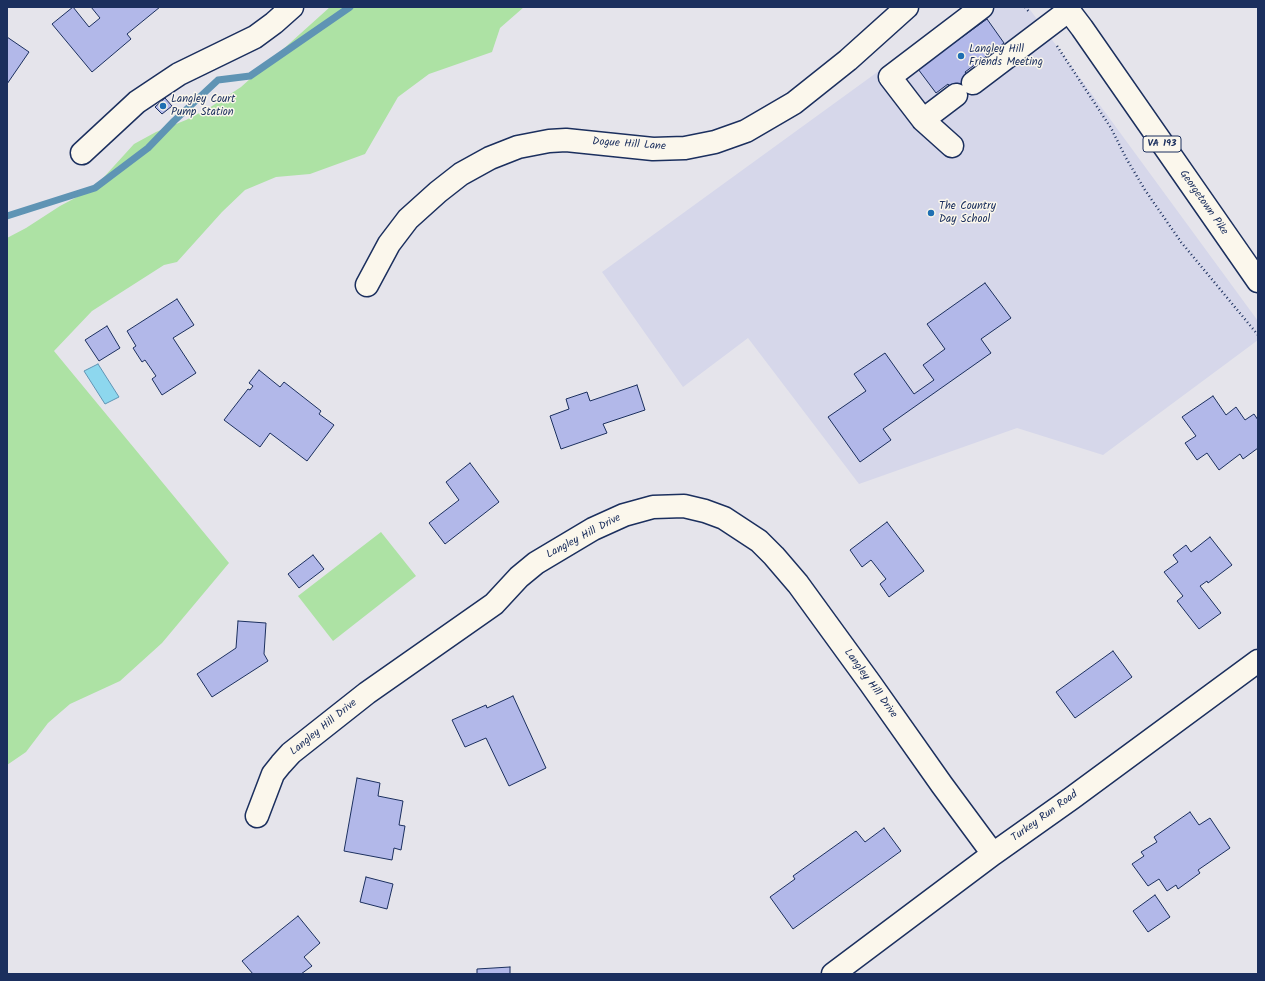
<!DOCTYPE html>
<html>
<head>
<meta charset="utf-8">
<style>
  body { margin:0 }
  #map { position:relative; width:1265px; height:981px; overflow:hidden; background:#e5e4eb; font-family:Kalam,sans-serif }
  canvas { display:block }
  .frame { position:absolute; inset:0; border:8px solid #1b2f5e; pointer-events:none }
</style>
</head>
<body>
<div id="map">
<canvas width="1265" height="981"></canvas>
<div class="frame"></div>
</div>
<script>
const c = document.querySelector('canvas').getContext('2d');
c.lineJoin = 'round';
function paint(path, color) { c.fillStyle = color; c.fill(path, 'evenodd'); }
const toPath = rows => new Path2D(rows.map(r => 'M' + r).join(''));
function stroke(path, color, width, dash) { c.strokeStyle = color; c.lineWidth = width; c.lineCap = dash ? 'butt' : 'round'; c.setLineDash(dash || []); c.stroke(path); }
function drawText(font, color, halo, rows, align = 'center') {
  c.font = font + ' Kalam,sans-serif'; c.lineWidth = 3; c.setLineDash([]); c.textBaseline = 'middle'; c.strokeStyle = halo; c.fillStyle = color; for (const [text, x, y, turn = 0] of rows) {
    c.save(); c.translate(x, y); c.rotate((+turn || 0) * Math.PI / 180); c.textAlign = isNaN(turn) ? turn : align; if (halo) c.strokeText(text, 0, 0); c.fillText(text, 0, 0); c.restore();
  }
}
const built = toPath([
  [967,7,1028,7,1258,321,1258,340,1103,455,1017,428,859,484,748,338,683,387,602,272]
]);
const green = toPath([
  [330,7,524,7,500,28,492,52,429,74,398,97,365,154,310,174,276,177,245,190,222,212,177,262,164,265,92,311,54,351,229,563,162,643,120,681,70,704,48,723,26,752,7,765,7,238,26,228,60,206,94,188,134,144,156,132,186,120,209,108,241,87],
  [381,532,416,576,333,641,298,596]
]);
const water = toPath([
  [98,364,119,397,105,404,84,371,98,364]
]);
const stream = toPath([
  [7,216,95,188,148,148,174,121,218,80,250,76,350,7]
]);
const building = toPath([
  [73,7,89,27,100,18,91,7,160,7,127,34,131,39,92,72,52,24,73,7],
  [987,19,1004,43,965,72,973,83,956,95,948,84,936,93,918,69,987,19],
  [7,37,29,52,7,84,7,37],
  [165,98,172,106,162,114,155,107,165,98],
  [985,283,1011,318,981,339,991,353,883,429,891,440,860,462,828,417,866,391,854,374,885,353,914,394,934,380,923,365,945,349,927,324,985,283],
  [177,299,194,325,173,338,196,373,162,395,152,379,156,376,145,360,142,362,133,348,136,346,127,331,177,299],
  [107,326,120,348,99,361,85,340,107,326],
  [259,370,280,387,284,382,321,411,319,414,334,425,307,461,270,433,260,447,224,420,248,389,250,390,253,386,249,383,259,370],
  [637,385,645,410,603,424,607,433,561,449,550,416,569,409,566,399,587,392,590,401,637,385],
  [1213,396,1226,415,1236,407,1245,420,1254,414,1258,420,1258,448,1243,459,1240,454,1219,470,1207,453,1197,460,1185,443,1196,436,1182,417,1213,396],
  [470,463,499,502,445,544,429,523,459,500,446,482,470,463],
  [887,522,924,571,889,597,880,584,886,579,871,560,862,567,850,550,887,522],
  [1210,537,1232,565,1208,583,1207,581,1200,586,1221,613,1199,629,1177,601,1183,596,1164,572,1178,562,1173,555,1186,545,1191,552,1210,537],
  [313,555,324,569,299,588,288,574,313,555],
  [238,621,266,623,264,654,268,661,212,697,197,674,236,648,238,621],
  [1113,651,1132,677,1075,718,1056,692,1113,651],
  [513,696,546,768,509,786,486,738,465,747,452,720,486,705,487,708,513,696],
  [357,778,380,783,378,796,403,801,399,825,405,826,401,850,394,848,392,860,344,851,357,778],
  [1190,812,1199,825,1210,818,1230,848,1198,870,1200,873,1178,889,1176,885,1167,891,1159,879,1148,886,1132,864,1144,856,1141,852,1157,842,1154,837,1190,812],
  [884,828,901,851,793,929,770,897,795,879,793,876,856,831,865,842,884,828],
  [366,877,393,884,387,909,360,902,366,877],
  [1155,895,1170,917,1148,932,1133,911,1155,895],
  [298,916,320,943,304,957,312,966,301,974,253,974,242,961,298,916],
  [510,967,510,974,477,974,477,969,510,967]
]);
const path = toPath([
  [1025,7,1030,13],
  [1057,46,1111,128,1126,158,1145,190,1181,242,1258,335]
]);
const minor = toPath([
  [973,83,1068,11],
  [956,95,923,120,890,77,982,7],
  [923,120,952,146],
  [82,153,137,102,179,74,255,37,274,23,292,7],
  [367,285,389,244,408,219,438,192,461,174,490,158,518,147,549,141,566,140,653,149,685,148,715,142,746,131,794,103,848,60,907,7],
  [257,816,273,774,281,764,291,753,367,693,494,604,519,577,536,563,593,529,624,515,653,507,684,506,705,511,724,518,759,541,774,556,798,584,870,683,942,785,993,854],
  [833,974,993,854,1072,798,1258,661]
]);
const major = toPath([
  [1066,7,1082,28,1258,281]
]);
const markers = [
  [961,56,4,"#1f6fb2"],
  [163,106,4,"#1f6fb2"],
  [931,213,4,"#1f6fb2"]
];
const shields = [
  [1162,144,38]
];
const shieldNames = [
  ["VA 193",1162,144]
];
const poiNames = [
  ["Langley Hill",969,50],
  ["Friends Meeting",969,63],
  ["Langley Court",171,100],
  ["Pump Station",171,113],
  ["The Country",939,207],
  ["Day School",939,220]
];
const streetNames = [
  ["Dogue Hill Lane",629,145,4],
  ["Georgetown Pike",1203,203,55],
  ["Langley Hill Drive",584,537,-28],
  ["Langley Hill Drive",870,684,54],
  ["Langley Hill Drive",324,728,-39],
  ["Turkey Run Road",1045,817,-36]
];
paint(built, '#d6d7ea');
paint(green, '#ade2a4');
paint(water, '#8dd7ee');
stroke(water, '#5f94b4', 1);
stroke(stream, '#5f94b4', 7);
paint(building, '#b2b8e9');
stroke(building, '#1b2f5e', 1);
stroke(minor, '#1b2f5e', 25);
stroke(major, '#1b2f5e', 25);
stroke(path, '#1b2f5e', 2.5, [1, 3]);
stroke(minor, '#fbf7ec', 22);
stroke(major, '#fbf7ec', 22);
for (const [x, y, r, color] of markers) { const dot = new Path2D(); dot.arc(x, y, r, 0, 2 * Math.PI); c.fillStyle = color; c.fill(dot); stroke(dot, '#fbf7ec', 1.5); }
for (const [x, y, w] of shields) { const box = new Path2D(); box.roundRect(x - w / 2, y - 8, w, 16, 3); c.fillStyle = '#fbf7ec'; c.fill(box); stroke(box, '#1b2f5e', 1); }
drawText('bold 10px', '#1b2f5e', null, shieldNames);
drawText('11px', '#1b2f5e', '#fbf7ec', poiNames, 'left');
drawText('11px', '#1b2f5e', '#fbf7ec', streetNames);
</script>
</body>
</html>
